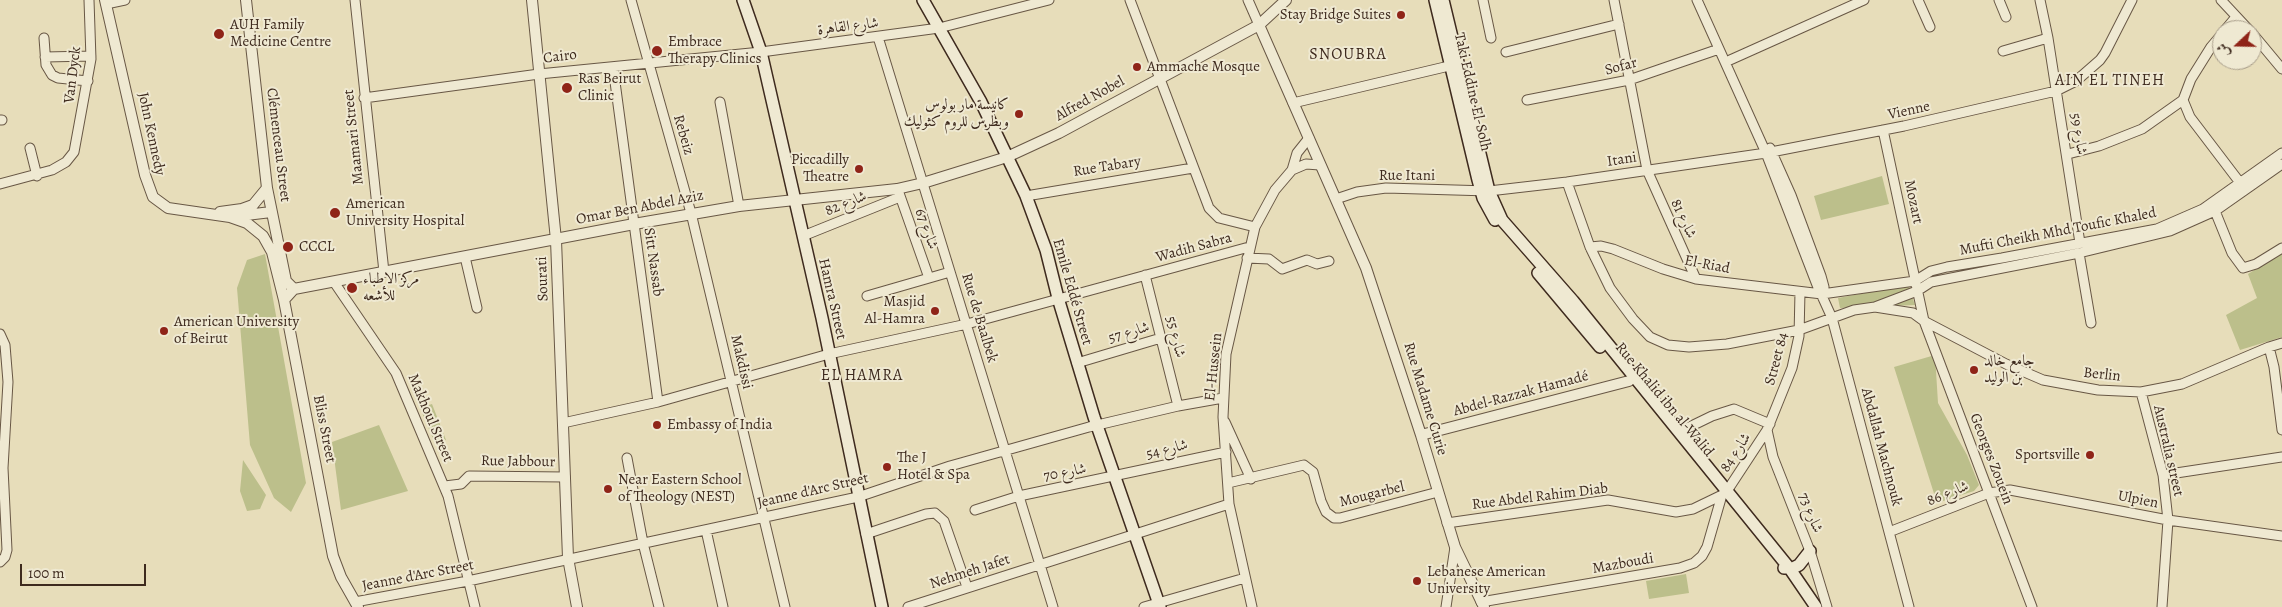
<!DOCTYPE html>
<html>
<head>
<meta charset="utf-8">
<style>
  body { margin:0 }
  #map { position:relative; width:2282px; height:607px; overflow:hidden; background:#e7ddba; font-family:Alegreya,Amiri,serif }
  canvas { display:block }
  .north { position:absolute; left:2212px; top:20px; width:50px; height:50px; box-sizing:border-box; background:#efe9d2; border:1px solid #a89d8a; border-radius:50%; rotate:249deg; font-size:14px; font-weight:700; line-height:20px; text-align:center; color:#3e2a1e }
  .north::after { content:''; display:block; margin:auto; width:18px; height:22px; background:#8f2418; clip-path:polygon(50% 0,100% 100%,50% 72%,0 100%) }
  .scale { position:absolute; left:20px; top:564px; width:126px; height:22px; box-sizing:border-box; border:2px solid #3e2a1e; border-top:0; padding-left:6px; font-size:15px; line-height:18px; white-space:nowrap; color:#3e2a1e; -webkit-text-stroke:4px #efe9d2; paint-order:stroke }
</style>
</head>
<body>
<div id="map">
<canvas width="2282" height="607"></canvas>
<div class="north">ش</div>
<div class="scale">100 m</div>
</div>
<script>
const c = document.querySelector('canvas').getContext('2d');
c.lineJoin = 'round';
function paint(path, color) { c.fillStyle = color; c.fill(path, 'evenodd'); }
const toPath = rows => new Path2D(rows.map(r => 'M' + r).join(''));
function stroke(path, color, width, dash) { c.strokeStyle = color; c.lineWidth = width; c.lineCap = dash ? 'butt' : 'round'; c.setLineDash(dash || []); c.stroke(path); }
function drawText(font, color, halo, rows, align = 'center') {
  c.font = font + ' Alegreya,Amiri,serif'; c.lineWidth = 4; c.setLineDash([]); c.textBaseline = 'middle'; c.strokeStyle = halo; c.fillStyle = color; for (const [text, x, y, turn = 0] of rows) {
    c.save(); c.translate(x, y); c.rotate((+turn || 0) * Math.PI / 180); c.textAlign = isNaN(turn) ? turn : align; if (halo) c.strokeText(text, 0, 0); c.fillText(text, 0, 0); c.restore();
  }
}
const green = toPath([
  [1882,176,1889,204,1821,220,1814,196],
  [2282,253,2282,337,2240,350,2226,315,2257,298,2248,274],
  [265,254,306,483,291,512,274,498,250,445,237,288,247,260],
  [1908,285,1915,305,1840,308,1838,298],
  [1935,355,1938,403,1967,455,1979,485,1974,491,1937,503,1894,367],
  [432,404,446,440,434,441,420,408],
  [379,425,408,491,341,510,332,442],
  [243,460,266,495,260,509,247,511,240,491],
  [1686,574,1689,593,1649,599,1646,581]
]);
const minor = toPath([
  [355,0,384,272],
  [631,0,691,213,785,607],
  [1130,0,1209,208,1219,218,1255,227],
  [1248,0,1259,25],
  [1483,0,1491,38],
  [1614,0,1647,170,1696,279],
  [1697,0,1766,153,1817,285,1832,318,1909,607],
  [1918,0,1930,27],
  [1999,0,2006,17],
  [2040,0,2048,38,2080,243],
  [2221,0,2249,30],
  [106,4,125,0],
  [2225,30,2236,17],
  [2252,33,2282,69],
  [2222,34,2211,47,2191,79,2183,100,2190,117,2241,184],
  [878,37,1053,607],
  [44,38,46,65,52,75,58,78,88,81],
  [2003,51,2048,38],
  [1506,52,1619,24],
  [45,57,91,56],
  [1730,60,1864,0],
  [613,67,658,402],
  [364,98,539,74,761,52,939,28,1049,0],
  [1527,100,1629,80,1719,49],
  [720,102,739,206],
  [1293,103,1449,66],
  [0,120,2,120],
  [1883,130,1924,321,2032,607],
  [30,148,37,176],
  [1770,148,1791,195,1821,276,1824,287,1823,294],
  [2068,154,2099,146,2142,129,2183,100],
  [1292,170,1297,153,1309,138],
  [1567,182,1590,247,1610,288,1633,319,1650,337,1668,345,1689,347,1727,344,1799,330,1854,310,1875,307,1913,313,1924,321,2006,364,2043,380,2098,390,2141,392,2182,384,2269,347,2282,343],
  [0,184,52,170,66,162,74,152,91,59,89,0],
  [899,193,929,278],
  [1026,196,1193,168],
  [1336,199,1357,192,1386,188,1489,191,1567,182,1766,153,1904,126,2056,91,2076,81,2100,60,2105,53,2132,0],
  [2215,211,2232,253,2243,268,2256,264,2282,248],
  [803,236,900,197],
  [1590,247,1601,246,1613,249,1663,269,1696,279,1822,294,1915,281,1931,271,1947,267,2002,258,2157,229,2203,209,2282,153],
  [2079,253,2091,323],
  [465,257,477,308],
  [1247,258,1269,259,1282,269,1307,260,1317,264,1329,261],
  [1145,275,1178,406],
  [334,282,396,373,448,496,475,607],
  [867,296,950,272],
  [1875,307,1917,291,1931,282,2079,253,2170,231,2215,211,2282,164],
  [0,334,5,345,8,382,3,468,7,550,5,557,0,562],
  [2269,347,2274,367,2282,430],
  [1077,363,1161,338],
  [2141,392,2163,475,2168,520,2162,607],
  [1225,422,1251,479],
  [563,423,658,402,829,354,967,324,1249,247],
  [1767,430,1773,457,1810,551,1827,607],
  [1679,432,1712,416,1734,409,1770,424],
  [627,458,643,543,659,607],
  [2163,475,2282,457],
  [1228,483,1304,465,1313,472,1321,501,1326,512,1334,518,1340,518,1438,492],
  [445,486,461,484,469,476,565,477],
  [1727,491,1767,430,1792,368,1799,336,1800,292],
  [975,510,1019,496,1226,452],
  [1447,523,1608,500,1676,512,1693,509,1722,495],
  [706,530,723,607],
  [1889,532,1989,493,2010,490,2168,520,2282,536],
  [866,534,926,514,935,513,944,521,967,587],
  [355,602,468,581,858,497,950,466,1089,427,1178,406,1223,398],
  [1481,602,1680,568,1694,563,1702,556,1707,547,1722,495],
  [908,607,1229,504],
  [1144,607,1245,578],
  [1252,607,1229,504,1223,417,1226,354,1255,227,1275,190,1292,170,1306,164,1320,165],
  [1446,607,1455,547]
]);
const tertiary = toPath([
  [105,0,145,175,153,197,168,208,230,217,247,223,263,236,272,252,284,300,333,556,341,577,358,607],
  [246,0,267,188,286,281,294,289],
  [532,0,556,240,568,558,577,607],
  [1259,25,1366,268,1421,435,1455,547,1484,607],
  [220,212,242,209,253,205,267,188],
  [238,216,271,212],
  [284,300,294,289,634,224,739,206,897,189,923,183,1007,157,1059,133,1259,25,1286,0],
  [1421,435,1629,381]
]);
const secondary = toPath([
  [743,0,761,52,822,318,882,607],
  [923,0,981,102,1026,196,1046,250,1058,298,1094,417,1160,607],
  [1435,0,1478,180,1483,198,1495,220],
  [1443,0,1489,191,1502,220,1573,301,1790,569,1816,607],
  [1538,273,1600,347],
  [1784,568,1793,568,1799,565,1810,551]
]);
const markers = [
  [1401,15,5,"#8f2418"],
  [219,34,6,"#8f2418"],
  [657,51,6,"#8f2418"],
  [1137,67,5,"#8f2418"],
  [567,88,6,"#8f2418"],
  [1019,114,5,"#8f2418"],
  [859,169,5,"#8f2418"],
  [335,213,6,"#8f2418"],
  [288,247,6,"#8f2418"],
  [352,288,6,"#8f2418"],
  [935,311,5,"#8f2418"],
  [164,331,5,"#8f2418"],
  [1974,370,5,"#8f2418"],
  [657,425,5,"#8f2418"],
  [2090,455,5,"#8f2418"],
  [887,467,5,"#8f2418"],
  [608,489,5,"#8f2418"],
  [1417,581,5,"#8f2418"]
];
const poiNames = [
  ["Stay Bridge Suites",1391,15,"right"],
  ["AUH Family",230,25],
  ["Medicine Centre",230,42],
  ["Embrace",668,42],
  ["Therapy Clinics",668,59],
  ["Ammache Mosque",1147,67],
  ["Ras Beirut",578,79],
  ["Clinic",578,96],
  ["كانيسة مار بولوس",1009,105,"right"],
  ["وبطرس للروم كثوليك",1009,122,"right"],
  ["Piccadilly",849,160,"right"],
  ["Theatre",849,177,"right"],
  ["American",346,204],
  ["University Hospital",346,221],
  ["CCCL",299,247],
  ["مركز الاطباء",363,279],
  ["للأشعه",363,296],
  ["Masjid",925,302,"right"],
  ["Al-Hamra",925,319,"right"],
  ["American University",174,322],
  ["of Beirut",174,339],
  ["جامع خالد",1984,361],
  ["بن الوليد",1984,378],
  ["Embassy of India",667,425],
  ["Sportsville",2080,455,"right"],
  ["The J",897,458],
  ["Hotel & Spa",897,475],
  ["Near Eastern School",618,480],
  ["of Theology (NEST)",618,497],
  ["Lebanese American",1427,572],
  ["University",1427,589]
];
const streetNames = [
  ["شارع القاهرة",848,27,-7],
  ["Cairo",560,57,-7],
  ["Sofar",1621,67,-15],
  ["Van Dyck",73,75,-83],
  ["Taki Eddine El-Solh",1472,92,77],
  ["Alfred Nobel",1090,99,-29],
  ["Vienne",1909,111,-12],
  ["John Kennedy",151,134,78],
  ["شارع 59",2078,134,80],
  ["Rebeiz",683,135,74],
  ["Maamari Street",354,137,-96],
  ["Clémenceau Street",278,145,83],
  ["Itani",1622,160,-9],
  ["Rue Tabary",1107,167,-9],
  ["Rue Itani",1407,176],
  ["Mozart",1913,202,78],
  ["شارع 82",846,204,-22],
  ["Omar Ben Abdel Aziz",640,208,-11],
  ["شارع 81",1683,219,65],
  ["شارع 67",926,229,70],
  ["Mufti Cheikh Mhd Toufic Khaled",2058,232,-11],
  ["Wadih Sabra",1194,248,-15],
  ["Sitt Nassab",653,262,82],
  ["El-Riad",1707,265,11],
  ["Sourati",543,279,-92],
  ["Emile Eddé Street",1072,292,74],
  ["Hamra Street",832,299,77],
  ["Rue de Baalbek",979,318,73],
  ["شارع 57",1129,333,-17],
  ["شارع 55",1175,337,76],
  ["Street 84",1777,359,-75],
  ["Makdissi",741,362,77],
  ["El-Hussein",1214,367,-84],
  ["Berlin",2102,375,6],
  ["Abdel-Razzak Hamadé",1521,394,-15],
  ["Rue Madame Curie",1425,399,73],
  ["Rue Khalid ibn al-Walid",1664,400,50],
  ["Makhoul Street",430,418,67],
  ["Bliss Street",324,429,79],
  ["Abdallah Machnouk",1881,447,75],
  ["شارع 54",1167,450,-14],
  ["Australia street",2168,451,77],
  ["شارع 84",1736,453,-57],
  ["Georges Zouein",1991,459,69],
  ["Rue Jabbour",518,462,1],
  ["شارع 70",1065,473,-11],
  ["Jeanne d'Arc Street",813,491,-13],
  ["شارع 86",1948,494,-22],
  ["Mougarbel",1372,495,-14],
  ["Rue Abdel Rahim Diab",1540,497,-7],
  ["Ulpien",2138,500,11],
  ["شارع 73",1810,513,68],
  ["Mazboudi",1623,564,-10],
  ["Nehmeh Jafet",970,572,-18],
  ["Jeanne d'Arc Street",418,576,-11]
];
const neighbourhoodNames = [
  ["SNOUBRA",1348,55],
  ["AIN EL TINEH",2110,81],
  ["EL HAMRA",862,376]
];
paint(green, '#bcbf8b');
stroke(minor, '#685745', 11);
stroke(tertiary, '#685745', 12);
stroke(secondary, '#3e2a1e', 14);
stroke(minor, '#efe9d2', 9);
stroke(tertiary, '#efe9d2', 10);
stroke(secondary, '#efe9d2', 11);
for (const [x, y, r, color] of markers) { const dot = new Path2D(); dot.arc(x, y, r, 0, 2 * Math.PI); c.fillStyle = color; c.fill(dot); stroke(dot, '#efe9d2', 2); }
drawText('15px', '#3e2a1e', '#efe9d2', poiNames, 'left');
drawText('15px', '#3e2a1e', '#efe9d2', streetNames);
c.letterSpacing = '1px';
drawText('16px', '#3e2a1e', '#efe9d2', neighbourhoodNames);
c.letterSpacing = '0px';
</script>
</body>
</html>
